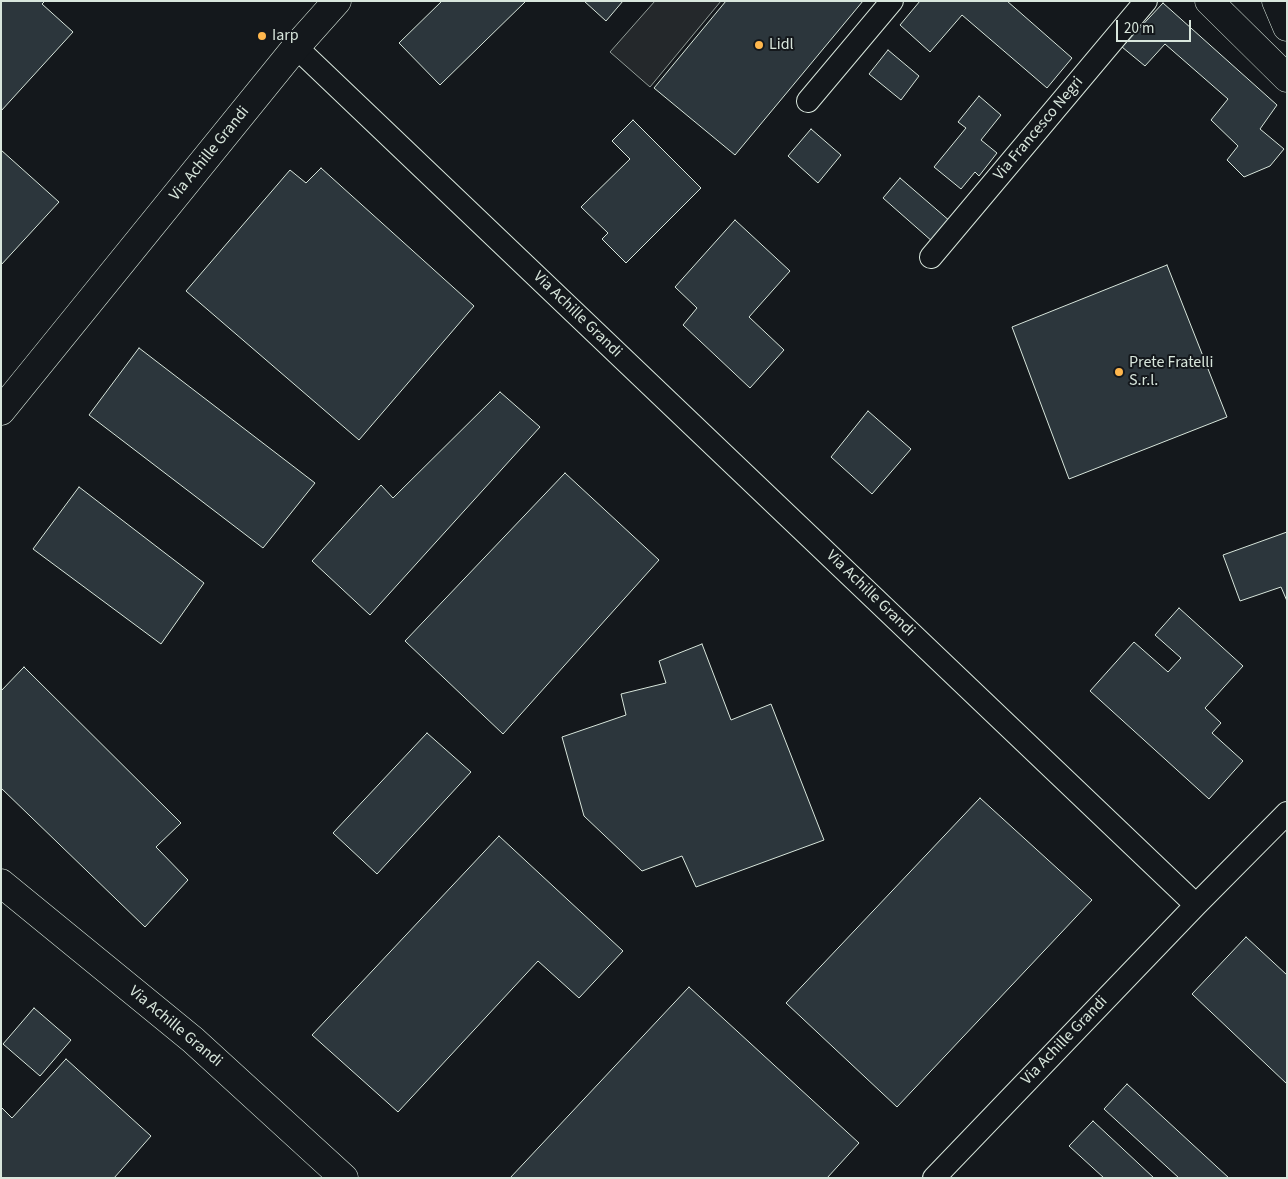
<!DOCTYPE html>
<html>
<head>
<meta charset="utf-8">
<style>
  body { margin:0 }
  #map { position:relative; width:1288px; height:1179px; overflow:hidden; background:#14181c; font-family:"Source Sans 3",sans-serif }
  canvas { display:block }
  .frame { position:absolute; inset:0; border:2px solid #d8e6dc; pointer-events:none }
  .scale { position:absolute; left:1116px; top:20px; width:75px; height:22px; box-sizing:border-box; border:2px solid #d8e6dc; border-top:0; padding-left:6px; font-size:15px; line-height:18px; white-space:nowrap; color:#d8e6dc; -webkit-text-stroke:4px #14181c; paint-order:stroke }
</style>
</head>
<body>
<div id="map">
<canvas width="1288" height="1179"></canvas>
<div class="frame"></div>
<div class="scale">20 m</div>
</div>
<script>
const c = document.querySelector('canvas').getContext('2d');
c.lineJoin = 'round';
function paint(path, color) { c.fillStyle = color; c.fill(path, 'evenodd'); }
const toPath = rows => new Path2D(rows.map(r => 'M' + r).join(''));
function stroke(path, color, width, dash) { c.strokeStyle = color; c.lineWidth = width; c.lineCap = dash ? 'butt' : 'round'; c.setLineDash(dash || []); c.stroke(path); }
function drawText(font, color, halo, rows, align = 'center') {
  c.font = font + ' "Source Sans 3",sans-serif'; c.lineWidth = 4; c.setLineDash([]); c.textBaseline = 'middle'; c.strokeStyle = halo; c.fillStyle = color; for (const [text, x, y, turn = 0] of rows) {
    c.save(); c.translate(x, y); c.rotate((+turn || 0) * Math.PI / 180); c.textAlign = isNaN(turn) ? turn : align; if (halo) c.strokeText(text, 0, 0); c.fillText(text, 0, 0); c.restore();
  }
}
const parking = toPath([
  [655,1,721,1,650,87,610,52,655,1]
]);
const building = toPath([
  [1,1,45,1,42,4,73,32,1,111,1,1],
  [442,1,526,1,440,85,399,43,442,1],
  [584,1,623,1,606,21,584,1],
  [726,1,863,1,735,155,654,88,726,1],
  [920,1,1007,1,1072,58,1047,88,962,15,930,52,900,25,920,1],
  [1163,3,1277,105,1260,129,1284,149,1270,166,1244,177,1227,160,1238,146,1211,120,1228,99,1165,44,1145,66,1122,47,1163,3],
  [888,50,919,76,901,100,869,74,888,50],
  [979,96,1001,115,981,140,997,153,979,176,975,172,961,189,934,167,966,128,958,122,979,96],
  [633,120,701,188,626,263,602,239,608,233,581,207,630,159,612,141,633,120],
  [811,129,841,155,818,183,788,156,811,129],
  [1,150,59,202,1,265,1,150],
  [321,168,474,306,359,440,186,291,290,170,306,183,321,168],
  [900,178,951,222,933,242,883,198,900,178],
  [735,220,790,271,749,317,784,350,750,388,683,325,697,308,675,287,735,220],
  [1167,265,1227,417,1069,479,1012,327,1167,265],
  [139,348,315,483,263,548,89,415,139,348],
  [500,392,540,427,370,615,312,561,381,485,393,498,500,392],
  [868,411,911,449,872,494,831,457,868,411],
  [565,473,659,560,503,734,405,641,565,473],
  [79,487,204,583,161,644,33,549,79,487],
  [1287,532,1287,601,1281,587,1240,601,1223,555,1287,532],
  [1179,608,1243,666,1205,708,1221,723,1212,733,1243,761,1209,799,1090,691,1134,642,1168,672,1181,658,1155,635,1179,608],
  [702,644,731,720,771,704,824,840,696,887,682,856,642,871,584,816,562,737,626,715,621,694,666,683,659,661,702,644],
  [24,667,181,823,156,847,188,880,145,927,1,788,1,691,24,667],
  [427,733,471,772,377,874,333,833,427,733],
  [980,798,1092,900,897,1107,786,1003,980,798],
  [499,836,623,951,579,998,538,961,398,1112,312,1035,499,836],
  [1246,937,1287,975,1287,1084,1192,994,1246,937],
  [689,987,859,1143,827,1178,510,1178,689,987],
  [34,1008,71,1040,40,1076,3,1044,34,1008],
  [66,1059,151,1136,114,1178,1,1178,1,1107,12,1118,66,1059],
  [1127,1084,1229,1178,1179,1178,1104,1109,1127,1084],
  [1093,1121,1154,1178,1104,1178,1069,1146,1093,1121]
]);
const minor = toPath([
  [296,47,1196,905],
  [808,101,892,1],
  [931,257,1146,1],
  [934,1178,1196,905,1287,813]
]);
const tertiary = toPath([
  [1,411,296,47,337,1],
  [1,883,193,1040,344,1178]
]);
const secondary = toPath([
  [1209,1,1287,78],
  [1276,1,1287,27]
]);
const markers = [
  [262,36,5,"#ffb74d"],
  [759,45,5,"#ffb74d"],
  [1119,372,5,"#ffb74d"]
];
const poiNames = [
  ["Iarp",272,36],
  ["Lidl",769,45],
  ["Prete Fratelli",1129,363],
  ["S.r.l.",1129,381]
];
const streetNames = [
  ["Via Francesco Negri",1039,129,-50],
  ["Via Achille Grandi",210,154,-51],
  ["Via Achille Grandi",577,315,44],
  ["Via Achille Grandi",870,594,44],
  ["Via Achille Grandi",175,1027,40],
  ["Via Achille Grandi",1065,1041,-46]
];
paint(parking, '#24282b');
stroke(parking, '#939e99', 1);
paint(building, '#2c363c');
stroke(building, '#d8e6dc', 1);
stroke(minor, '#d8e6dc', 24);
stroke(tertiary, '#d8e6dc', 29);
stroke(secondary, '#d8e6dc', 29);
stroke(minor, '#14181c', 22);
stroke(tertiary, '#14181c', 28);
stroke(secondary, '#14181c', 28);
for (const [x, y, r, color] of markers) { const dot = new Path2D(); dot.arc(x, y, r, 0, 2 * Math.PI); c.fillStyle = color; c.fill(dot); stroke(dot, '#14181c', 2); }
drawText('16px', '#d8e6dc', '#14181c', poiNames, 'left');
drawText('16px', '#d8e6dc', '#14181c', streetNames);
</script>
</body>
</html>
